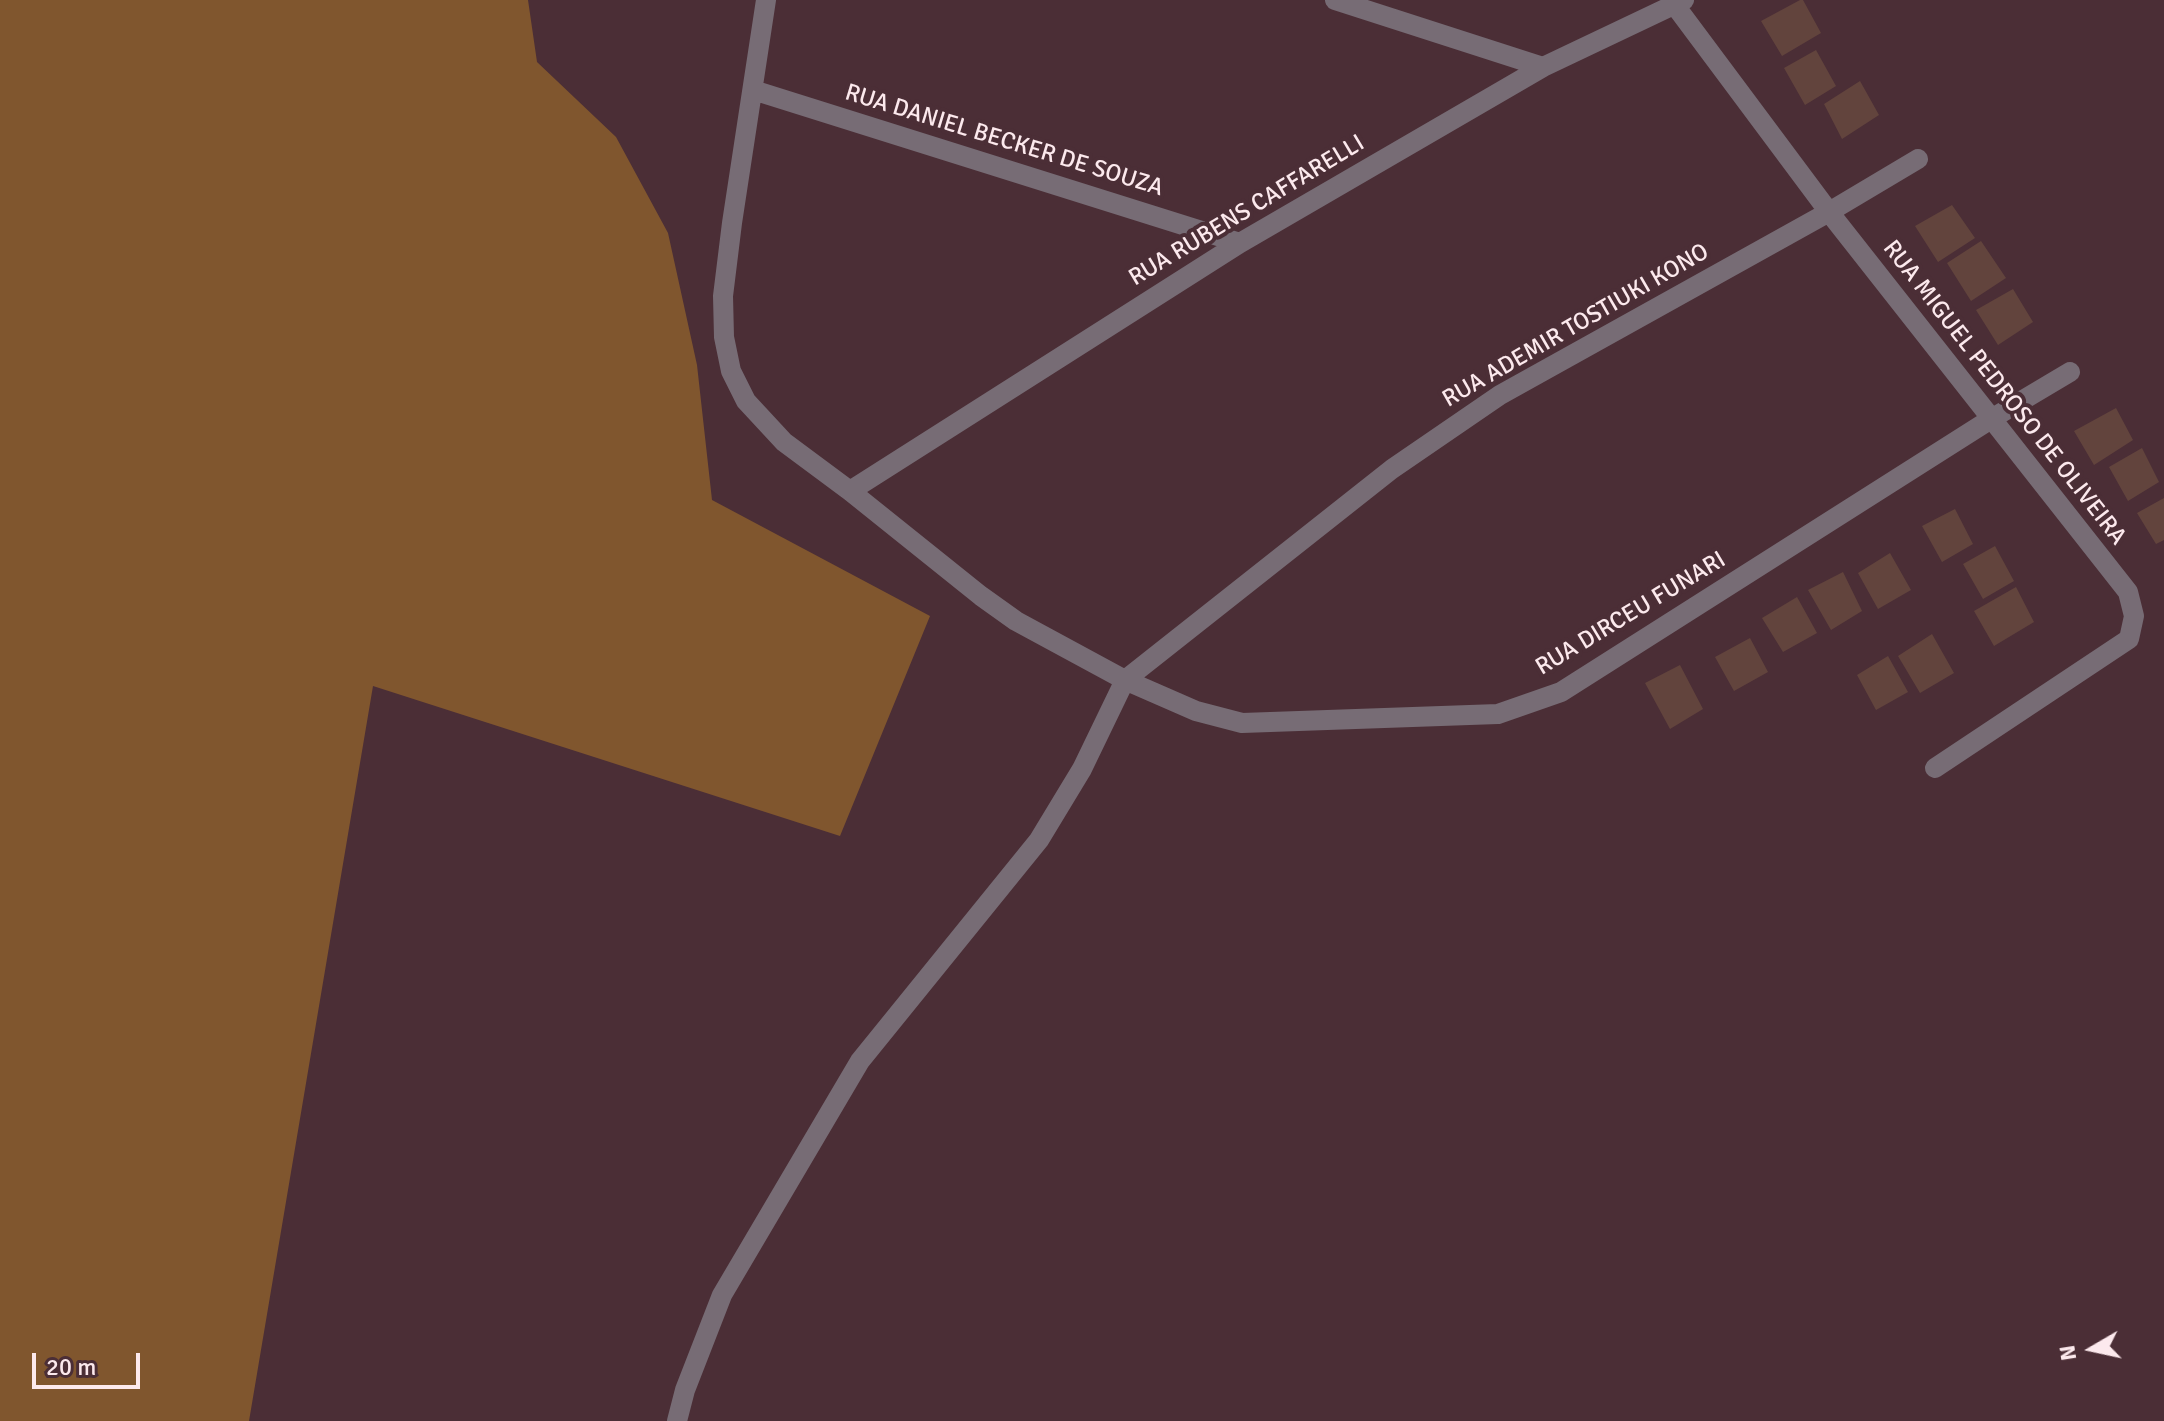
<!DOCTYPE html>
<html>
<head>
<meta charset="utf-8">
<style>
  body { margin:0 }
  #map { position:relative; width:2164px; height:1421px; overflow:hidden; background:#4b2e36; font-family:Signika,sans-serif }
  canvas { display:block }
  .north { position:absolute; left:2052px; top:1309px; width:80px; height:80px; -webkit-text-stroke:6px #4b2e36; paint-order:stroke; rotate:261deg; font-size:22px; font-weight:700; line-height:32px; text-align:center; color:#fce9ed }
  .north::after { content:''; display:block; margin:auto; width:28px; height:36px; background:#fce9ed; clip-path:polygon(50% 0,100% 100%,50% 72%,0 100%) }
  .scale { position:absolute; left:32px; top:1353px; width:108px; height:36px; box-sizing:border-box; border:4px solid #fce9ed; border-top:0; padding-left:10px; font-size:24px; line-height:28px; white-space:nowrap; color:#fce9ed; -webkit-text-stroke:6px #4b2e36; paint-order:stroke }
</style>
</head>
<body>
<div id="map">
<canvas width="2164" height="1421"></canvas>
<div class="north">N</div>
<div class="scale">20 m</div>
</div>
<script>
const c = document.querySelector('canvas').getContext('2d');
c.lineJoin = 'round';
function paint(path, color) { c.fillStyle = color; c.fill(path, 'evenodd'); }
const toPath = rows => new Path2D(rows.map(r => 'M' + r).join(''));
function stroke(path, color, width, dash) { c.strokeStyle = color; c.lineWidth = width; c.lineCap = dash ? 'butt' : 'round'; c.setLineDash(dash || []); c.stroke(path); }
function drawText(font, color, halo, rows, align = 'center') {
  c.font = font + ' Signika,sans-serif'; c.lineWidth = 8; c.setLineDash([]); c.textBaseline = 'middle'; c.strokeStyle = halo; c.fillStyle = color; for (const [text, x, y, turn = 0] of rows) {
    c.save(); c.translate(x, y); c.rotate((+turn || 0) * Math.PI / 180); c.textAlign = isNaN(turn) ? turn : align; if (halo) c.strokeText(text, 0, 0); c.fillText(text, 0, 0); c.restore();
  }
}
const green = toPath([
  [0,0,528,0,537,62,616,137,668,233,697,365,712,500,930,616,840,836,373,686,249,1421,0,1421]
]);
const building = toPath([
  [1800,0,1803,0,1821,33,1782,56,1761,21],
  [1816,50,1836,86,1805,105,1784,68],
  [1860,81,1879,115,1842,139,1824,104],
  [1952,205,1975,238,1938,262,1915,226],
  [1981,241,2006,278,1971,301,1947,263],
  [2013,289,2033,322,1998,345,1976,310],
  [2116,408,2133,440,2094,465,2074,431],
  [2142,448,2159,482,2128,501,2109,467],
  [2164,498,2164,540,2156,544,2137,513],
  [1955,509,1973,544,1942,562,1922,526],
  [1995,546,2014,581,1983,599,1963,564],
  [1890,553,1911,590,1878,609,1858,573],
  [1843,572,1862,611,1831,630,1808,590],
  [2016,587,2034,622,1994,646,1974,611],
  [1797,597,1817,633,1783,652,1762,618],
  [1932,634,1954,673,1920,693,1898,656],
  [1750,638,1768,672,1734,691,1715,657],
  [1888,656,1908,692,1876,710,1857,675],
  [1680,665,1703,709,1670,729,1645,683]
]);
const minor = toPath([
  [766,0,732,223,723,296,724,337,731,371,746,401,784,442,850,491,981,596,1016,621,1125,680,1196,711,1242,723,1498,714,1561,692,1991,419,2070,372],
  [1335,0,1543,67],
  [1671,0,1829,212,2128,592,2134,616,2129,639,1935,768],
  [753,90,1240,243],
  [850,491,1240,243,1543,67,1684,0],
  [677,1421,685,1390,722,1295,860,1061,1039,840,1082,769,1125,680,1392,469,1500,395,1829,212,1918,159]
]);
const streetNames = [
  ["RUA DANIEL BECKER DE SOUZA",1004,141,17],
  ["RUA RUBENS CAFFARELLI",1247,211,-31],
  ["RUA ADEMIR TOSTIUKI KONO",1576,326,-30],
  ["RUA MIGUEL PEDROSO DE OLIVEIRA",2004,393,52],
  ["RUA DIRCEU FUNARI",1631,614,-31]
];
paint(green, '#80562e');
paint(building, '#62443d');
stroke(minor, '#776c75', 20);
drawText('24px', '#fce9ed', '#4b2e36', streetNames);
</script>
</body>
</html>
